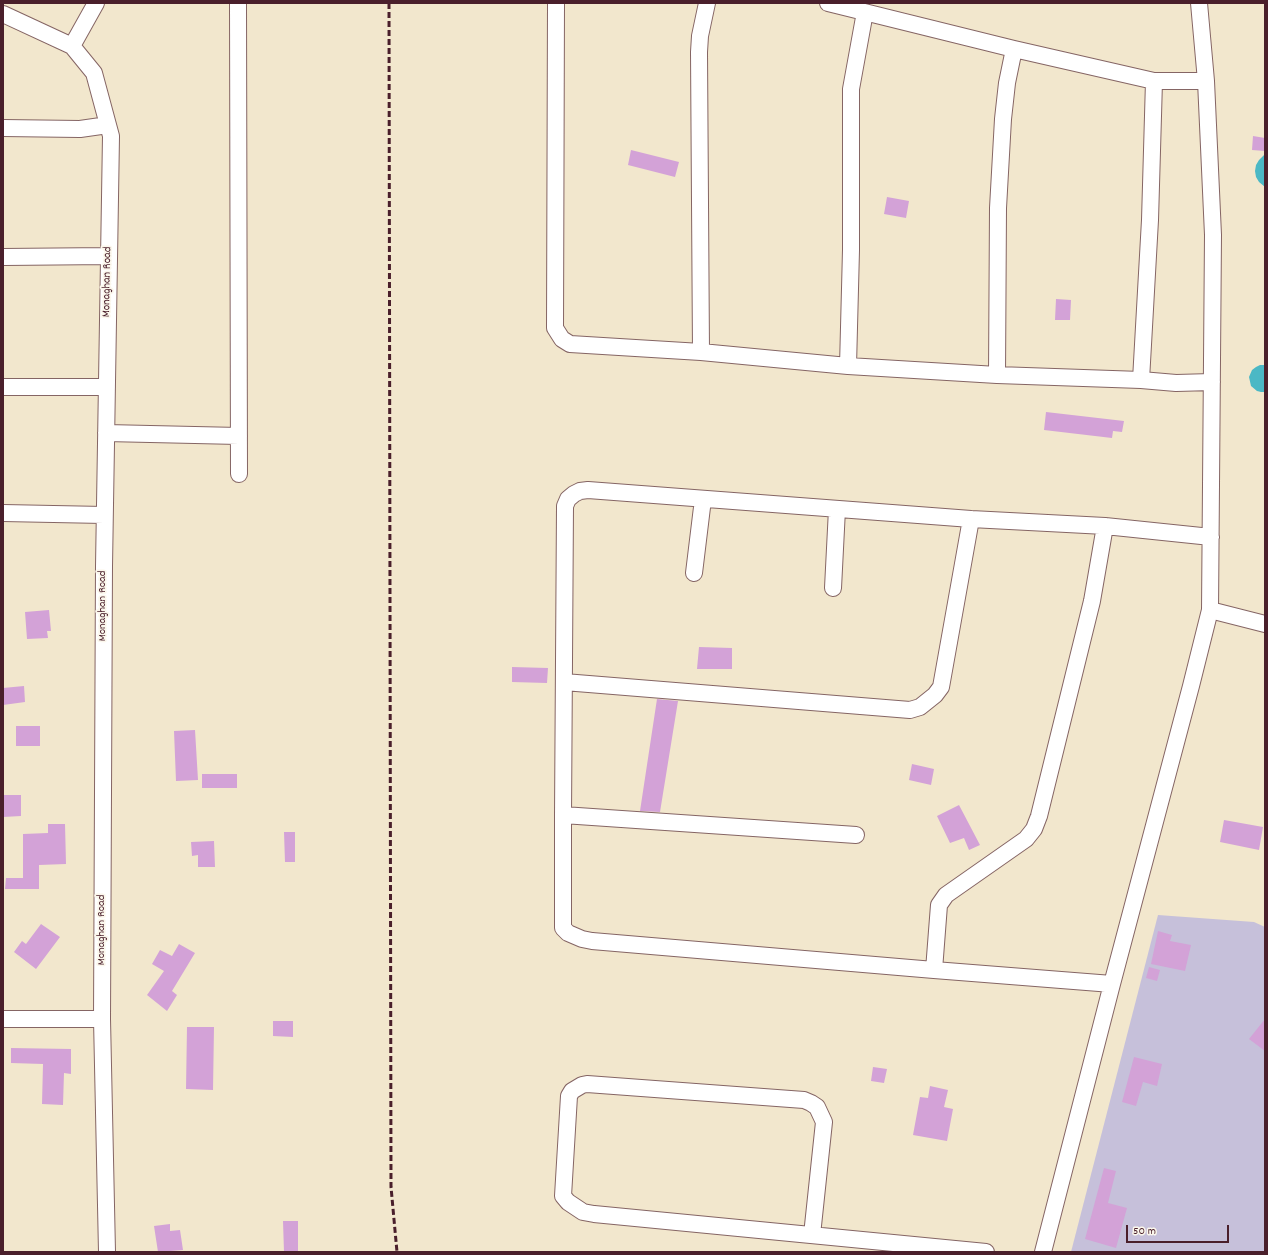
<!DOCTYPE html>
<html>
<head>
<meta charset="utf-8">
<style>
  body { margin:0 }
  #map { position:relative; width:1268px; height:1255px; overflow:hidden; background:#f2e7cd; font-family:Dekko,sans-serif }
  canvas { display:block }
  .frame { position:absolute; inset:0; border:4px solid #4a1f2b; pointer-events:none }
  .scale { position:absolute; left:1126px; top:1225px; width:103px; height:18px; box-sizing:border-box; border:2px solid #4a1f2b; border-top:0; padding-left:5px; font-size:12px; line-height:14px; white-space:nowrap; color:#4a1f2b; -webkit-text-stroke:3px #fbf7ec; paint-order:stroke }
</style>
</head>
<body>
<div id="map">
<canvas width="1268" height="1255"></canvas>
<div class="frame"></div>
<div class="scale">50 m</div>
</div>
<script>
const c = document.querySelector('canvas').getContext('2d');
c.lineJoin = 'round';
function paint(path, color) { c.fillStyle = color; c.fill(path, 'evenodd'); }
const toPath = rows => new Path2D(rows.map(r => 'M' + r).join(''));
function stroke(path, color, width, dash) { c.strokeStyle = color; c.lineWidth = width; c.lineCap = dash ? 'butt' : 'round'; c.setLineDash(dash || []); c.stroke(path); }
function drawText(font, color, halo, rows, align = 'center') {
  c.font = font + ' Dekko,sans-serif'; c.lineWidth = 3.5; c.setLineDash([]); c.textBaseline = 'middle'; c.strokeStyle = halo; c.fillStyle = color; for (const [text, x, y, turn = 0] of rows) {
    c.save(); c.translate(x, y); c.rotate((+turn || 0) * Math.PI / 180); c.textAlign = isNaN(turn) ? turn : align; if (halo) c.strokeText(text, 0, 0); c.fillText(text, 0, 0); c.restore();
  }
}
const industrial = toPath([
  [1158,915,1254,922,1265,927,1265,1252,1071,1252]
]);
const water = toPath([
  [1265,154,1265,187,1259,182,1256,177,1255,171,1256,165,1259,160],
  [1260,365,1265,365,1265,392,1261,392,1257,391,1251,386,1249,377,1252,370,1256,367]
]);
const building = toPath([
  [1253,136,1265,138,1265,151,1252,150],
  [631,150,679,162,675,177,628,165],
  [887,197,909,201,906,218,884,214],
  [1056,299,1071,300,1070,320,1055,320],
  [1046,412,1124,421,1122,432,1113,431,1112,438,1044,430],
  [49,610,51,631,47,631,48,638,27,639,25,612],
  [699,647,732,648,732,669,697,669],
  [512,667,548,668,547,683,512,682],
  [24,686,25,702,3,705,3,688],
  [657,699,678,701,660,812,640,811],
  [16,726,40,726,40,746,16,746],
  [195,730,198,780,176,781,174,731],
  [912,764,934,769,931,785,909,780],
  [202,774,237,774,237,788,202,788],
  [3,795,21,795,21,816,3,817],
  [959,805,980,845,969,850,964,838,950,843,937,816],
  [1224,820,1263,827,1259,850,1220,842],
  [48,824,65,824,66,864,39,865,39,889,5,889,6,878,23,878,23,834,48,833],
  [284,832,295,832,295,862,285,862],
  [214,841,215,867,198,867,198,855,192,856,191,842],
  [41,924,60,937,36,969,14,952,22,941,26,944],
  [1158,931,1172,935,1170,941,1191,945,1185,971,1151,964],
  [179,944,195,953,172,991,177,995,167,1011,147,995,164,971,152,964,160,950,172,956],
  [1149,967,1160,970,1157,981,1146,978],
  [1265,1019,1265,1051,1249,1039],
  [273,1021,293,1021,293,1037,273,1036],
  [187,1027,214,1027,213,1090,186,1089],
  [11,1048,71,1049,71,1074,64,1073,63,1105,42,1104,43,1064,11,1063],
  [1134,1057,1162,1064,1157,1086,1143,1082,1136,1106,1122,1102],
  [873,1067,887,1069,884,1083,871,1081],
  [930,1086,948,1090,944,1107,953,1109,947,1141,913,1135,920,1097,928,1098],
  [1104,1168,1116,1171,1108,1203,1127,1208,1116,1248,1085,1239],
  [283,1221,298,1221,298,1252,284,1252],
  [170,1224,170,1231,180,1230,183,1250,158,1252,154,1226]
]);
const street = toPath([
  [238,3,239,474],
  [556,3,555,328,562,339,570,344,701,352,848,366,997,375,1141,380,1176,383,1212,382],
  [828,3,1014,49,1154,81,1206,81],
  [3,14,72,46,94,73,111,136,104,566,102,1019,107,1252],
  [72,46,96,3],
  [3,128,80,129,108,125],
  [3,257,109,256],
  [701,352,699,52,700,36,707,3],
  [848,366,851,250,851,89,865,12],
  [997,375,998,208,1003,119,1007,83,1014,49],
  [1141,380,1150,220,1154,81],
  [3,387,107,387],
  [106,433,239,436],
  [3,513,104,515],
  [694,573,703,499],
  [833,588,837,509],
  [1210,610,1265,624],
  [564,682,910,710,920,707,935,695,941,687,971,519],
  [563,815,856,835],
  [934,970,939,905,946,895,1026,839,1034,829,1039,816,1092,601,1105,526],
  [1112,984,934,970,592,941,582,939,568,933,563,928,563,815,565,506,568,499,574,494,580,491,588,490,971,519,1105,526,1211,537],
  [3,1019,102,1019],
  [812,1235,824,1122,817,1107,811,1103,804,1100,587,1084,582,1085,572,1091,569,1096,563,1196,568,1202,583,1212,594,1214,986,1252],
  [1043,1252,1112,984,1191,686,1210,610,1213,235,1206,81,1199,3]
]);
const rail = toPath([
  [389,3,391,1187,397,1252]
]);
const streetNames = [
  ["Monaghan Road",108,282,-89],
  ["Monaghan Road",103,606,-90],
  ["Monaghan Road",102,930,-90]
];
paint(industrial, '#c6c0da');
paint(water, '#4bb8c5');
paint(building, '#d3a2d7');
stroke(street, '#856564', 18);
stroke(street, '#fff', 16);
stroke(rail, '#4a1f2b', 3, [6, 3]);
drawText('12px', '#4a1f2b', '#fbf7ec', streetNames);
</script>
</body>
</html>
